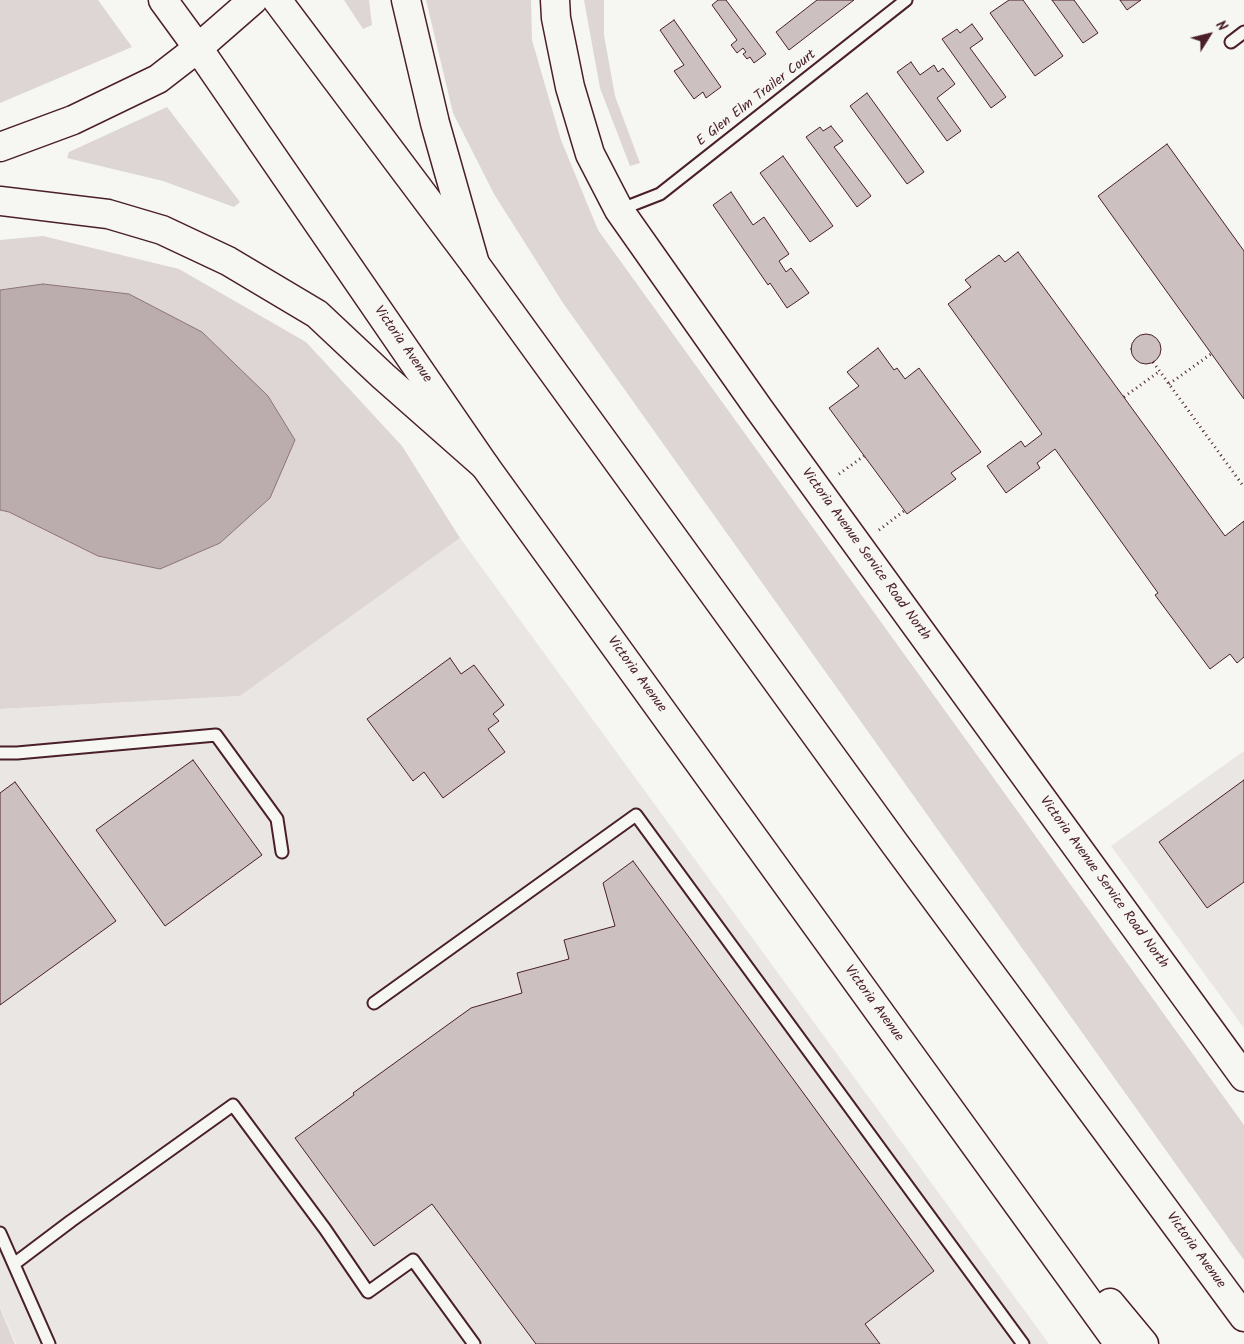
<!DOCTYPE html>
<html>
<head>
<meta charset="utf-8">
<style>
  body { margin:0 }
  #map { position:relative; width:1244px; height:1344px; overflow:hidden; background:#f6f6f2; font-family:Kalam,sans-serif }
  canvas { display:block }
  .north { position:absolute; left:1184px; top:10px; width:50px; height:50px; -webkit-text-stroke:4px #f6f6f2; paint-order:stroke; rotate:54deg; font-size:14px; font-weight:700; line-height:20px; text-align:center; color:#4a1f2b }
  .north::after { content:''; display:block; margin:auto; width:18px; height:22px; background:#4a1f2b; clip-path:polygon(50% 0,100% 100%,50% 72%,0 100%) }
</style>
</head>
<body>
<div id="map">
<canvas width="1244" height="1344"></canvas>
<div class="north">N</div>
</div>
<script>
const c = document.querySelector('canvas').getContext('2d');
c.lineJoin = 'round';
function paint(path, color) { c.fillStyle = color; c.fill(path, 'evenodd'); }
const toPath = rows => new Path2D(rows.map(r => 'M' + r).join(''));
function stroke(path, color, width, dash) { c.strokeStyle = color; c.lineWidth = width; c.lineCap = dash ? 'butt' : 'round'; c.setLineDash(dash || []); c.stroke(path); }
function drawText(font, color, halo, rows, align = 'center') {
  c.font = font + ' Kalam,sans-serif'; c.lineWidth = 5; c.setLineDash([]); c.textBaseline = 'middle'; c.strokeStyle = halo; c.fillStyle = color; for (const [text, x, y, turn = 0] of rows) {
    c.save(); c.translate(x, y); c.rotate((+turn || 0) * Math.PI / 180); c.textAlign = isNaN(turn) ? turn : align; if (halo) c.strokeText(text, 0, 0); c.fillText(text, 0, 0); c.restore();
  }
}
const built = toPath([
  [460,538,1049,1344,16,1344,0,1307,0,709,240,696],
  [1244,751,1244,1028,1111,846]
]);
const green = toPath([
  [0,0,98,0,132,47,0,103],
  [344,0,369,0,372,25,363,29],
  [426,0,531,0,532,40,561,140,598,230,1244,1125,1244,1260,563,303,494,194,453,113],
  [584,0,604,0,604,35,615,96,640,163,630,166,600,88],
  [167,107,240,202,234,207,163,181,67,158,69,152],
  [43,236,179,269,306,342,402,446,460,538,240,696,0,709,0,240],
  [0,1308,15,1344,0,1344]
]);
const water = toPath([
  [43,284,129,294,202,332,268,396,295,440,270,498,220,543,160,569,98,556,9,512,0,510,0,290,43,284]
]);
const building = toPath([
  [718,0,726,0,766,54,754,63,750,57,747,59,743,54,746,52,743,48,737,53,731,45,737,40,712,5,718,0],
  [817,0,854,0,789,50,776,32,817,0],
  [1009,0,1023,0,1063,56,1035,76,990,13,1009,0],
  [1052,0,1074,0,1098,33,1083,43,1052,0],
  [1120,0,1141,0,1127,10,1120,0],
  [674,20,721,87,706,98,703,92,694,99,674,71,684,65,660,30,674,20],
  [972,24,983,39,970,48,1006,97,991,108,942,39,957,29,960,33,972,24],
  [911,62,920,75,934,65,938,72,943,68,955,84,937,98,961,131,947,141,897,72,911,62],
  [867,93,924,172,907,184,850,106,867,93],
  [831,126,843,141,834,147,871,196,857,207,806,137,820,127,823,131,831,126],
  [1167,144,1244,251,1244,399,1098,196,1167,144],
  [783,156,833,226,810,242,760,173,783,156],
  [731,192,753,225,764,217,789,254,779,261,786,272,791,268,809,293,787,308,770,283,768,285,713,205,731,192],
  [1018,252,1225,536,1244,521,1244,657,1237,663,1230,654,1210,669,1155,595,1158,593,1055,449,1037,463,1040,468,1006,493,987,466,1021,441,1025,447,1042,434,948,304,971,287,965,280,999,255,1005,262,1018,252],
  '1131 349a15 15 0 1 1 30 0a15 15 0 1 1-30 0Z',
  [878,348,894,370,897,368,905,379,919,368,981,452,951,473,956,479,907,514,829,408,859,386,847,372,878,348],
  [450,658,461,674,474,665,504,705,493,714,499,721,488,729,505,752,443,798,424,772,413,781,367,719,450,658],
  [193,760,262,855,165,926,96,830,193,760],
  [1244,780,1244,882,1207,908,1159,842,1244,780],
  [15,782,116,921,0,1005,0,793,15,782],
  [633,861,934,1271,865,1324,880,1344,536,1344,432,1204,374,1246,295,1138,354,1095,353,1093,471,1008,522,993,517,973,569,959,564,940,615,926,603,883,633,861]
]);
const path = toPath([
  [1153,362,1244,487],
  [1169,384,1211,354],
  [1124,397,1160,371],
  [839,474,864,456],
  [879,530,904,511]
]);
const service = toPath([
  [1231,42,1244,32],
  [619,210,660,194,906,0],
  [0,753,17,753,216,735,277,819,282,852],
  [374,1003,636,815,1023,1344],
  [0,1233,49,1344],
  [14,1264,71,1221,233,1105,325,1229,368,1292,413,1260,474,1344]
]);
const tertiary = toPath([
  [555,0,556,18,570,87,590,154,619,210,759,409,1244,1077]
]);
const trunk = toPath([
  [163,0,198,48,485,466,1119,1344],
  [277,0,475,264,895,844,1244,1317],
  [1110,1303,1144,1344]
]);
const motorway = toPath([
  [406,0,435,123,475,264],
  [0,147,73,120,158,79,198,48,253,0],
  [0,201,108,214,162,230,228,261,317,314,383,376,485,466]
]);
const streetNames = [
  ["E Glen Elm Trailer Court",757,99,-38],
  ["Victoria Avenue",402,345,55],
  ["Victoria Avenue Service Road North",865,555,54],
  ["Victoria Avenue",636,675,54],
  ["Victoria Avenue Service Road North",1103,883,54],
  ["Victoria Avenue",873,1004,54],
  ["Victoria Avenue",1195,1251,54]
];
paint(built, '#e9e6e3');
paint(green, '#ddd6d5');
paint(water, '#bbadae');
stroke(water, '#8e747a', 1);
paint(building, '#ccc1c0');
stroke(building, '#4a1f2b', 1);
stroke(service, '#4a1f2b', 15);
stroke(tertiary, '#4a1f2b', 31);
stroke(trunk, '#4a1f2b', 31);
stroke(motorway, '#4a1f2b', 31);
stroke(path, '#4a1f2b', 3, [1, 4]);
stroke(service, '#f6f6f2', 11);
stroke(tertiary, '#f6f6f2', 28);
stroke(trunk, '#f6f6f2', 28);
stroke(motorway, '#f6f6f2', 28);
drawText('14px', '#4a1f2b', '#f6f6f2', streetNames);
</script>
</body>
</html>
